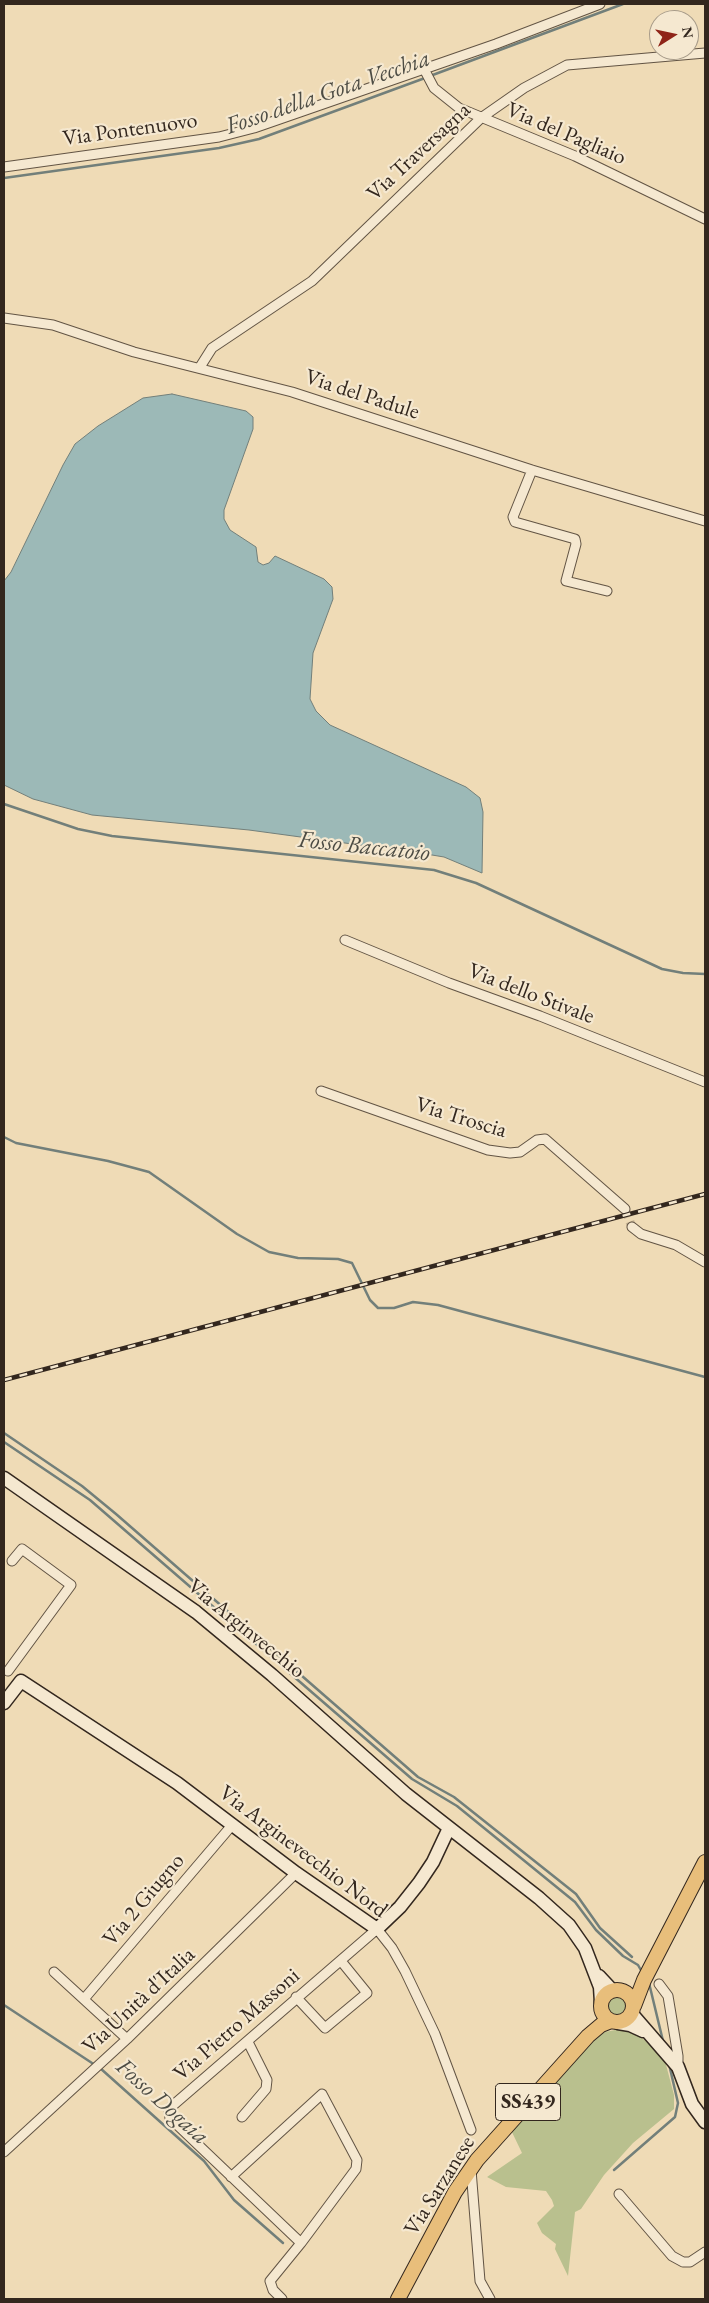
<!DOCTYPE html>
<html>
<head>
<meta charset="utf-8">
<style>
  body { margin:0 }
  #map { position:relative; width:709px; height:2303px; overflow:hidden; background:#efdbb6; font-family:"EB Garamond",serif }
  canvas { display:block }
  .frame { position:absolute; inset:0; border:5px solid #33271e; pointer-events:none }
  .north { position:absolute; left:649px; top:10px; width:50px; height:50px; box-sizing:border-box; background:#f5e8d0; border:1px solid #a79b89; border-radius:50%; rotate:80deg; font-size:14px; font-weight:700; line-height:20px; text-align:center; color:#33271e }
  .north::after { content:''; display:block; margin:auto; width:18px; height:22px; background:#8f2418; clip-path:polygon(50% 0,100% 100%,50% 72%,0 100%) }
</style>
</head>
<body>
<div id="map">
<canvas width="709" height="2303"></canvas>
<div class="frame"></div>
<div class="north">N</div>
</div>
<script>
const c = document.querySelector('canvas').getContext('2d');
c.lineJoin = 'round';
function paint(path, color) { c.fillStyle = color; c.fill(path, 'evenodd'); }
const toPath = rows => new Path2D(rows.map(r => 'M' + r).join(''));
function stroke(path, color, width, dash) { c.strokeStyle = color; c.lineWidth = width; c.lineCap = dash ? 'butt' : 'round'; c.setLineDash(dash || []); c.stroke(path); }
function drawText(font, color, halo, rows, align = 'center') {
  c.font = font + ' "EB Garamond",serif'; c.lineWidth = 4.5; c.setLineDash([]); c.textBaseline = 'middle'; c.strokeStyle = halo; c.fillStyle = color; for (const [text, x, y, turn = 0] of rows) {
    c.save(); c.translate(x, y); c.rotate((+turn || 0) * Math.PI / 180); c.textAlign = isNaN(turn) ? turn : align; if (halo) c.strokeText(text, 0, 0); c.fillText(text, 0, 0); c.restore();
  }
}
const green = toPath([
  '607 2005a10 10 0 1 1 20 0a10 10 0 1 1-20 0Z',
  [620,2029,634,2032,656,2049,665,2061,674,2095,674,2109,633,2143,604,2175,581,2209,575,2212,568,2276,555,2249,556,2244,542,2233,537,2223,554,2206,552,2200,546,2191,506,2187,487,2177,522,2153,510,2128,594,2038,605,2032]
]);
const water = toPath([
  [172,394,246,411,253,417,253,429,224,510,224,519,230,530,256,547,258,562,263,565,269,563,275,556,324,579,332,587,333,599,313,653,310,699,316,711,330,725,466,787,480,798,483,812,482,873,444,857,426,854,249,830,92,815,33,799,4,785,4,581,11,572,63,465,75,444,98,426,143,398,172,394]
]);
const stream = toPath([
  [430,76,623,4],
  [4,178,219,148,259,139,425,78],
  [4,804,78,829,112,836,434,870,476,883,662,969,683,973,705,974],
  [4,1137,16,1143,108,1161,149,1172,237,1234,269,1252,298,1258,338,1259,352,1263,370,1300,378,1308,394,1308,413,1302,438,1305,705,1377],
  [4,1433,82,1486,116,1514,418,1777,454,1797,576,1894,600,1928,632,1957],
  [4,1442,90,1500,412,1779,457,1806,575,1902,596,1930,623,1956,638,1965,642,1972],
  [649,1983,663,2041],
  [4,2005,95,2065],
  [100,2068,204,2161,234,2200,283,2243],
  [614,2170,675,2117,678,2103,669,2064]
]);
const streetTunnel = toPath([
  [625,1209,632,1227]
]);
const street = toPath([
  [424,69,434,88,459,108,575,156,705,219],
  [4,167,219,137,254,128,496,44,600,4],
  [4,318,53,325,134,352,292,392,532,470,705,521],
  [200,367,212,348,312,281,481,118,524,88,567,65,705,53],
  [532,470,513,517,515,522,575,539,576,544,566,581,607,591],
  [345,940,449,983,540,1016,705,1082],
  [321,1091,488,1150,510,1153,520,1152,537,1140,545,1139,625,1209],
  [632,1227,641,1234,676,1245,705,1262],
  [8,1671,71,1585,22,1549,12,1561],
  [54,1972,127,2039],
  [659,1984,668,1996,678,2056,678,2067],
  [296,1997,325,2028,367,1993,341,1961],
  [84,1999,233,1824],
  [242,2117,266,2089,267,2080,248,2042],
  [4,2152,127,2039,296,1873],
  [471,2170,480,2281,490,2299],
  [231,2177,322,2094,357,2160,356,2169,301,2243],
  [619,2194,672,2256,683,2262,690,2262,705,2252],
  [282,2299,273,2290,270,2281,301,2243,170,2118,169,2112,171,2107,377,1929,392,1948,405,1971,435,2034,471,2130]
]);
const secondary = toPath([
  [4,1478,196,1612,272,1675,406,1794,539,1898,569,1925,585,1948,600,1987,601,2003],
  [4,1703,21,1681,177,1783,296,1873,377,1929,400,1907,419,1883,433,1862,449,1828],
  [599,1976,613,1991],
  [632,2014,678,2067,692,2104,705,2122],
  [618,2023,630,2025,643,2031]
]);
const primary = toPath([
  '601 2006a16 16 0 1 1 32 0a16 16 0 1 1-32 0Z',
  [634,2006,644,1980,705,1862],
  [398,2299,455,2192,477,2160,588,2036,601,2025,611,2021]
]);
const rail = toPath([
  [4,1380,705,1194]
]);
const shields = [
  [528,2102,65]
];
const shieldNames = [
  ["SS439",528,2102]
];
const streetNames = [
  ["Via Pontenuovo",130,130,-8],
  ["Via del Pagliaio",566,134,23],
  ["Via Traversagna",419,152,-43],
  ["Via del Padule",362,395,18],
  ["Via dello Stivale",531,994,21],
  ["Via Troscia",461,1118,17],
  ["Via Arginvecchio",246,1629,39],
  ["Via Arginevecchio Nord",303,1852,37],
  ["Via 2 Giugno",144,1900,-50],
  ["Via Unità d'Italia",139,2001,-43],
  ["Via Pietro Massoni",237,2025,-41],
  ["Via Sarzanese",440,2186,-58]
];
const waterNames = [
  ["Fosso della Gota Vecchia",328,93,-19],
  ["Fosso Baccatoio",364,847,6],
  ["Fosso Dogaia",162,2102,42]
];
paint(green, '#b9c08e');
paint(water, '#9cb9b7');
stroke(water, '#727f7a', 1);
stroke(stream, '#727f7a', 2.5);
stroke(streetTunnel, '#c9b798', 9, [9, 4.5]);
stroke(street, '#625444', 11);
stroke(secondary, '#33271e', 15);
stroke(primary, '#33271e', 16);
stroke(street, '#f5e8d0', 9);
stroke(secondary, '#f5e8d0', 12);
stroke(primary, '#e8be7b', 14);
stroke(rail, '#33271e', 4.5);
stroke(rail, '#f5e8d0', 2.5, [8]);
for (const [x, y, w] of shields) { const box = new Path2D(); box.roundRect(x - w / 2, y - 18.5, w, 37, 4); c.fillStyle = '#f5e8d0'; c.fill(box); stroke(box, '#33271e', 1); }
drawText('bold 21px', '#33271e', null, shieldNames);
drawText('22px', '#33271e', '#f5e8d0', streetNames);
drawText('italic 24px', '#4d4c44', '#f5e8d0', waterNames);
</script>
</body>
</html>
